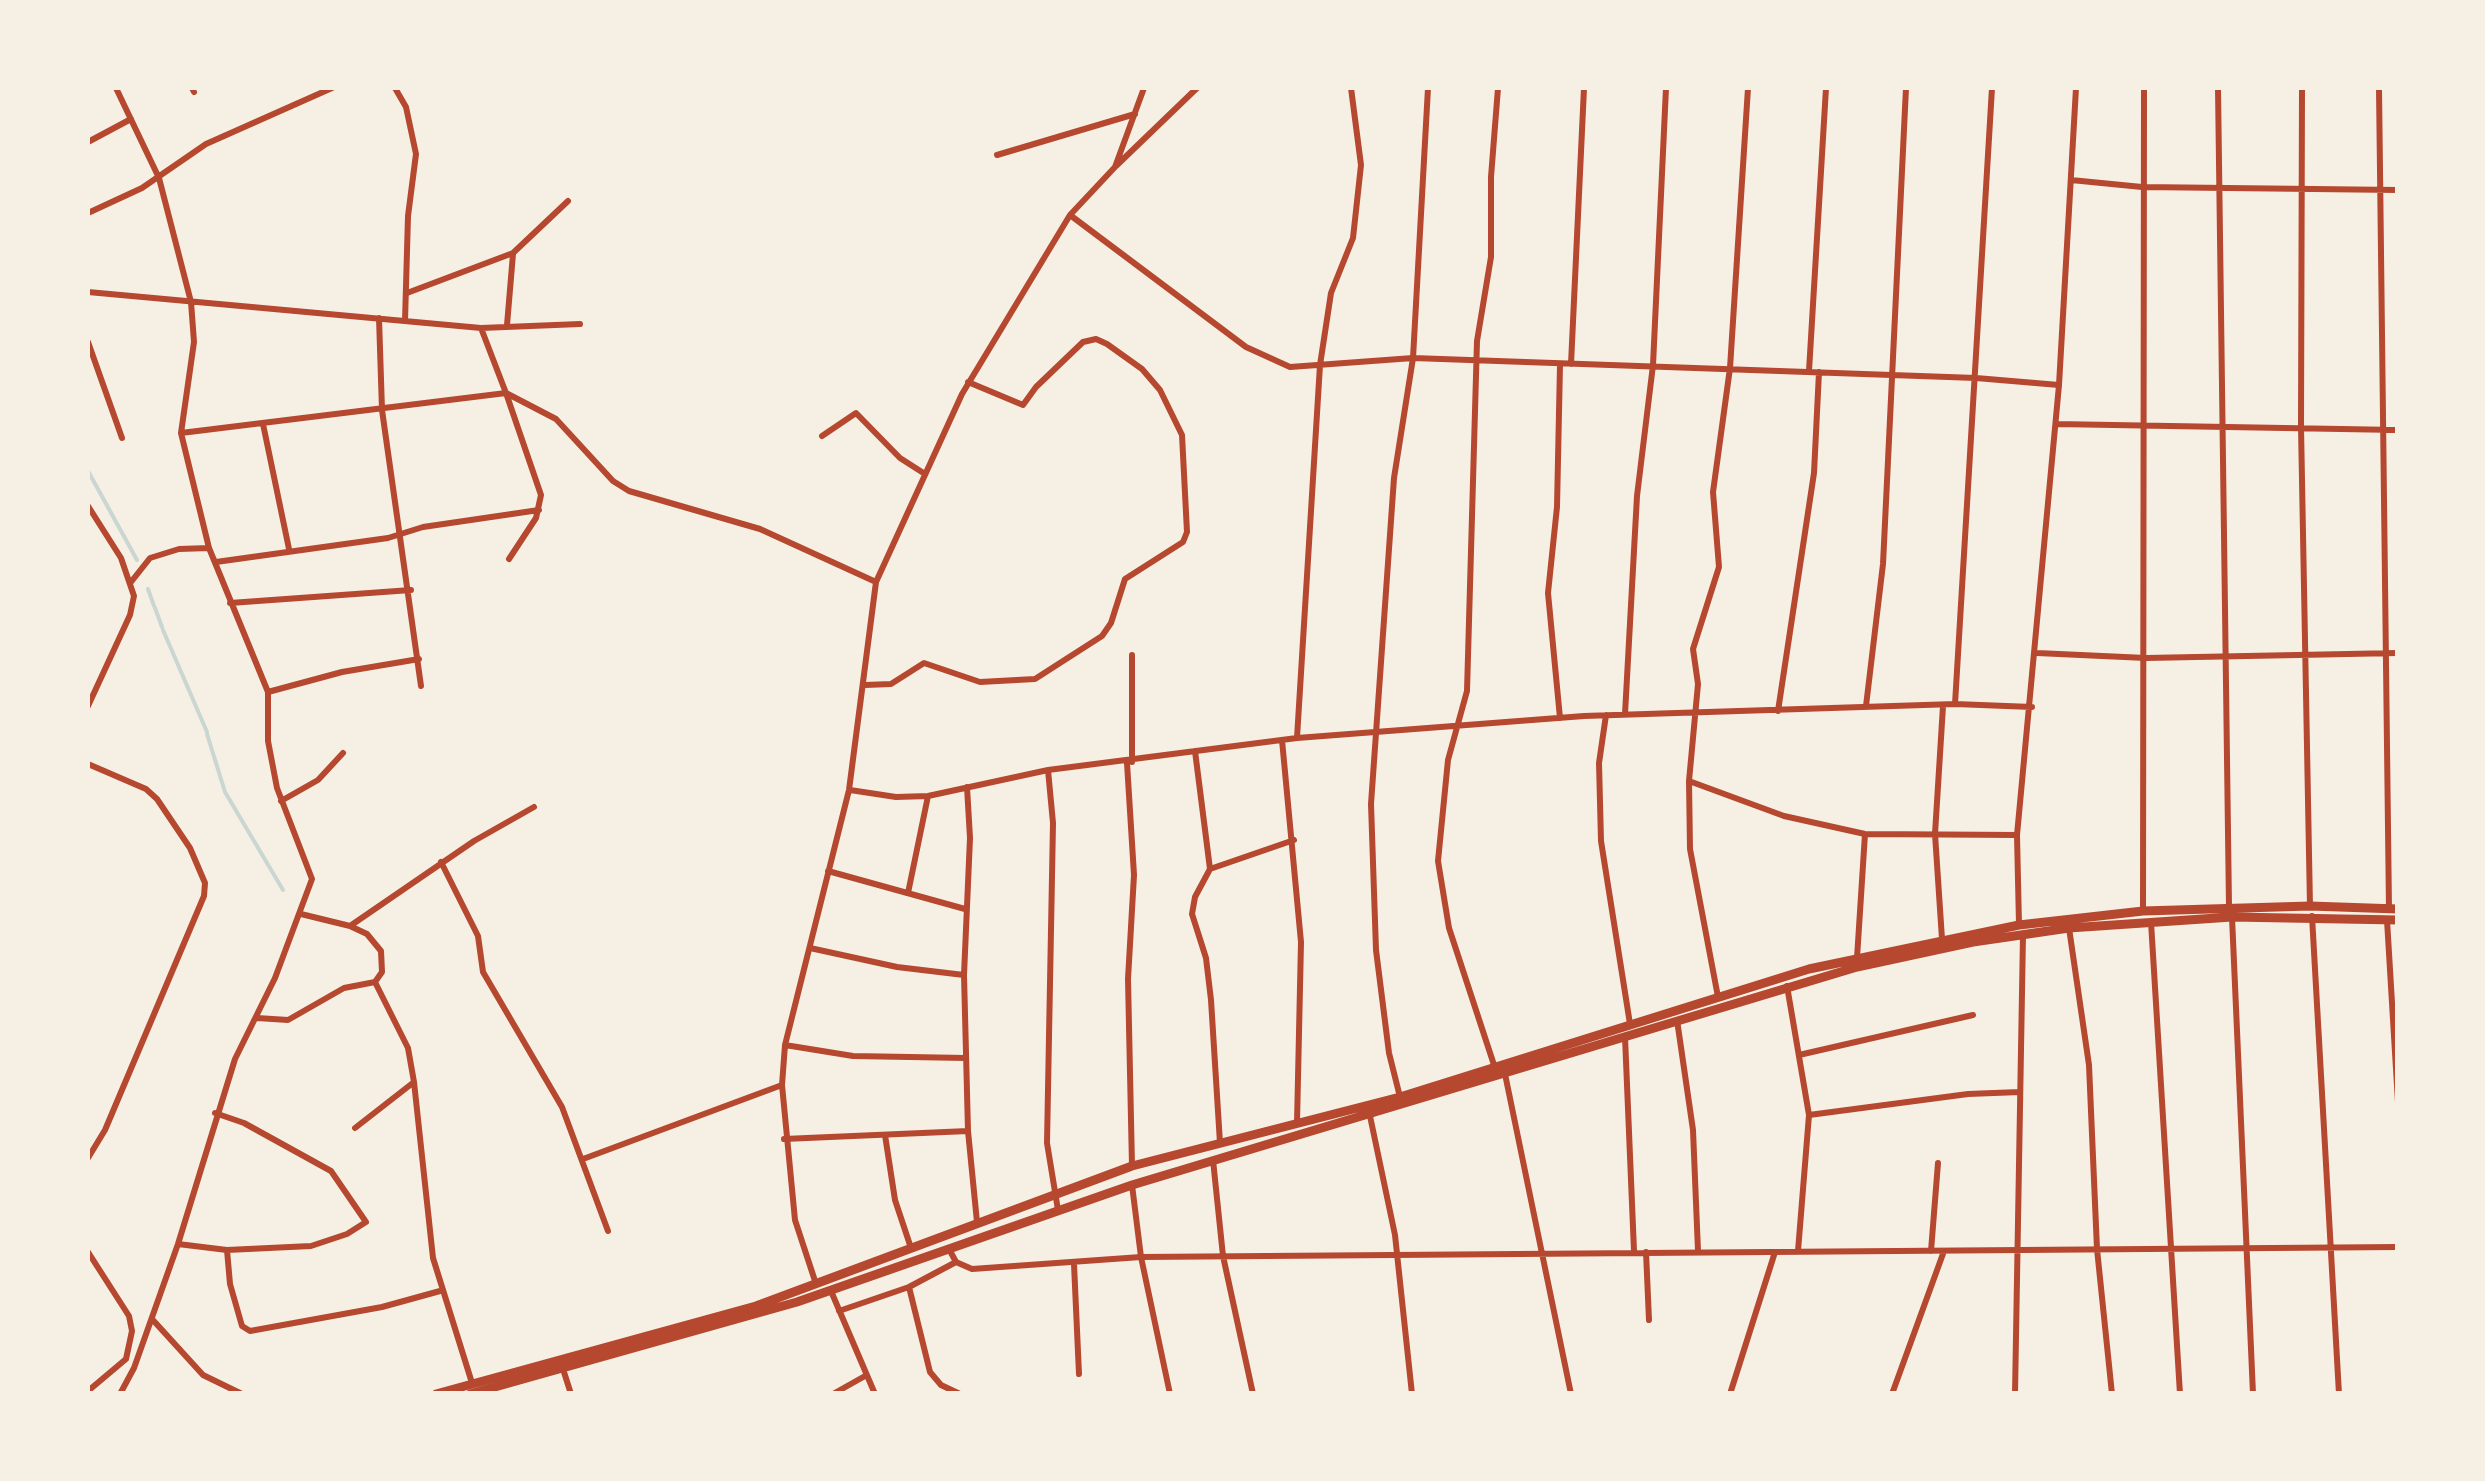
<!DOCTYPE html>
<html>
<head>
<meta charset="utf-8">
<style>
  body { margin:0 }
  #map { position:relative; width:2485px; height:1481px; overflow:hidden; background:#f6efe4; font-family:"Fira Sans",sans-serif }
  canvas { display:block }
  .frame { position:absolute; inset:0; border:90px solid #f6efe4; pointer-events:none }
</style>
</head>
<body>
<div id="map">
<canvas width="2485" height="1481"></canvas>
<div class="frame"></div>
</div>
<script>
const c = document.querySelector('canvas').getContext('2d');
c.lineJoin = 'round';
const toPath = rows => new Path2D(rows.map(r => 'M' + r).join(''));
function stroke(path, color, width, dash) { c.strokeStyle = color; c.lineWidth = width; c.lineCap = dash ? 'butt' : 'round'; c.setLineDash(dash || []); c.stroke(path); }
const stream = toPath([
  [88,471,137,560],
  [148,589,154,606],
  [155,608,162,627],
  [163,630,207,732],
  [207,734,225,792,283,890]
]);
const minor = toPath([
  [116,88,159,178,191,302,194,342,181,433,209,548,268,692,268,741,277,788,312,879,275,978,235,1059,178,1244,134,1368,120,1394],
  [192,88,194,92],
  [395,88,406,107,416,154,408,216,405,321],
  [2218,88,2229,907],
  [2302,88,2301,427,2310,906],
  [2379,88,2389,909],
  [88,142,131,119],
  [997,155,1135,114],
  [1116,166,1197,88],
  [2071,180,2142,187,2398,190],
  [88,213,142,188,206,144,332,88],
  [1070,215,1246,347,1290,367,1413,358,1976,378,2059,385],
  [88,292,481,328,580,324],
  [407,293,513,253,568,201],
  [379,318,382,410,421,686],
  [507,325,513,254],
  [481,328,506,393,556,419,613,481,629,491,760,529,876,582],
  [88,342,122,438],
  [1571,364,1584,88],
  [1560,365,1557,507,1548,593,1560,718],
  [1809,371,1826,88],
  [263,424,289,549],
  [2056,424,2398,430],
  [181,433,506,393,541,495,536,518,509,559],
  [822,436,856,413,900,458,925,474],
  [88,506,121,558,134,596,130,615,88,706],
  [216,562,388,538,423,527,539,510],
  [131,582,150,558,179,549,209,548],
  [230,603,411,590],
  [2037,653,2146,658,2398,653],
  [1132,655,1132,762],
  [865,685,891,684,924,663,980,682,1035,679,1102,636,1111,623,1125,579,1183,542,1187,532,1182,435,1160,390,1142,369,1107,344,1096,339,1083,342,1036,387,1023,405,968,382],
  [268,692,342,672,419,659],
  [1955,704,1992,88],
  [1866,706,1883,564,1906,88],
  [1778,711,1814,473,1819,372],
  [1625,714,1637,496,1653,365,1666,88],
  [1606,715,1599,763,1601,841,1630,1024],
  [1297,738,1320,365,1331,293,1353,238,1361,165,1351,88],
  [1282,740,1301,942,1297,1123],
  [1195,751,1210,869,1195,897,1192,914,1206,958,1211,1000,1220,1143],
  [1127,763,1134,875,1128,979,1132,1166],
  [88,764,146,789,157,799,190,848,205,883,204,896,105,1130,88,1158],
  [1048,770,1053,823,1047,1143,1058,1210],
  [1689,781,1784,816,1865,834,2017,835],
  [967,787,970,838,964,975,968,1131,977,1222],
  [850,790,896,797,928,796,1048,770,1297,738,1584,716,1955,704,2032,707],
  [281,801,318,780,343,753],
  [441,862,478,936,483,972,562,1107,608,1231],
  [1210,869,1294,840],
  [828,871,965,909],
  [908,893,928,796],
  [2143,911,2144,88],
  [301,914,350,926,367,934,381,951,382,972,375,982,408,1048,414,1082,433,1258,472,1383],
  [2312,916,2339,1394],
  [2232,917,2253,1394],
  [2387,920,2398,1102],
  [2151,922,2180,1394],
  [2019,925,2017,835,2059,385,2076,88],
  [350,926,474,841,534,807],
  [2069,928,2089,1065,2097,1249,2112,1394],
  [1942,939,1935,834,1943,706],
  [810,948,897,967,964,975],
  [1857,958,1865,834],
  [1787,986,1809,1115,1798,1251],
  [1718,997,1690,849,1689,781,1698,684,1693,649,1719,567,1713,492,1730,368,1748,88],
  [257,1018,288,1020,344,988,375,982],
  [1677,1020,1693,1130,1698,1251],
  [1625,1037,1634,1251],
  [785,1045,853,1056,966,1058],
  [1799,1055,1973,1015],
  [1495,1068,1449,928,1438,861,1448,760,1467,691,1477,341,1491,257,1491,177,1498,88],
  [1505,1074,1571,1394],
  [1400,1097,1389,1053,1376,950,1371,804,1394,478,1413,358,1428,88],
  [1809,1115,1968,1094,2020,1092],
  [1370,1116,1395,1235,1412,1394],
  [355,1128,414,1082],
  [885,1135,895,1200,911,1248],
  [784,1139,968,1131],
  [583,1159,782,1085],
  [1213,1160,1223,1256,1253,1394],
  [1132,1185,1141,1257,1170,1394],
  [178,1244,227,1250,311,1246,347,1234,366,1222,331,1171,244,1123,215,1113],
  [949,1249,956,1262,972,1269,1141,1257,2398,1247],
  [227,1250,230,1284,242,1326,250,1331,382,1307,440,1291],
  [1931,1251,1938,1163],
  [88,1252,129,1316,132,1331,126,1359,88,1391],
  [1646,1252,1649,1320],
  [1074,1264,1079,1374],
  [816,1284,795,1220,782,1085,785,1045,849,790,876,582,962,394,1070,215,1115,167,1144,88],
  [909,1287,956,1262],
  [831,1291,875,1394],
  [839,1311,909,1287,930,1372,941,1385,960,1394],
  [152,1319,203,1375,242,1394],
  [563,1369,571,1394],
  [833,1394,865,1376],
  [1730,1394,1775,1252],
  [1892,1394,1944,1251],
  [2015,1394,2023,935]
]);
const secondary = toPath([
  [436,1394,756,1306,1132,1166,1400,1097,1809,969,2019,925,2143,911,2310,906,2398,909],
  [470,1394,797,1302,1132,1185,1857,967,1973,942,2069,928,2232,917,2398,920]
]);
stroke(stream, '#c9d6d2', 4);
stroke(minor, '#b5482f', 6);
stroke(secondary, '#b5482f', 9);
</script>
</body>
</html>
